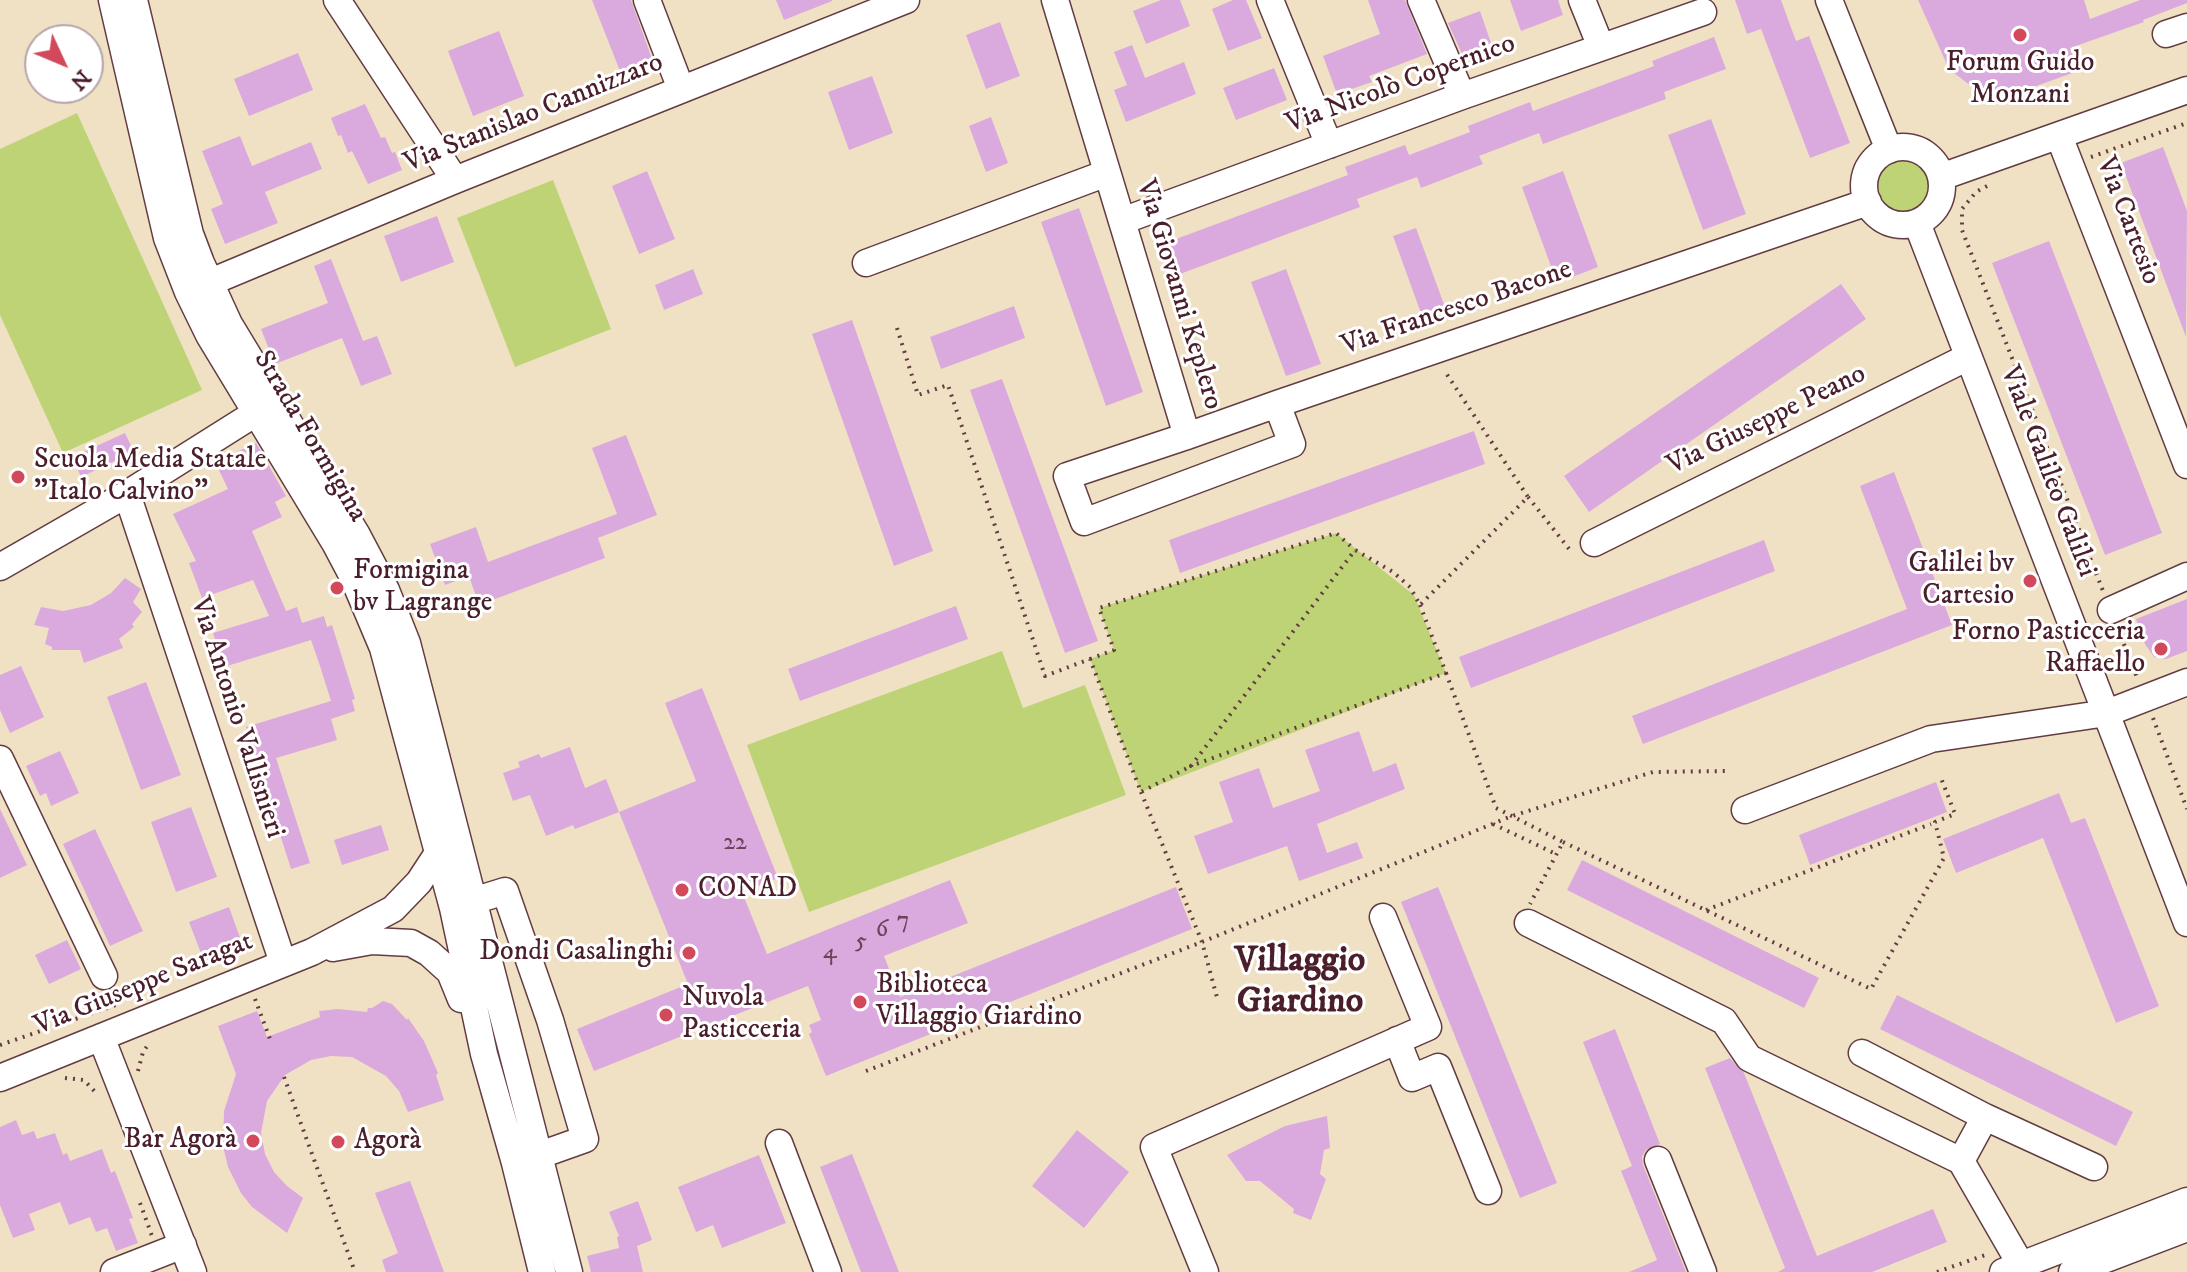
<!DOCTYPE html>
<html>
<head>
<meta charset="utf-8">
<style>
  body { margin:0 }
  #map { position:relative; width:2187px; height:1272px; overflow:hidden; background:#f1e1c4; font-family:"IM FELL DW Pica",serif }
  canvas { display:block }
  .north { position:absolute; left:24px; top:24px; width:80px; height:80px; box-sizing:border-box; background:#fff; border:2px solid #b7a5aa; border-radius:50%; rotate:134deg; font-size:22px; font-weight:700; line-height:32px; text-align:center; color:#4a1f2b }
  .north::after { content:''; display:block; margin:auto; width:28px; height:36px; background:#d1495b; clip-path:polygon(50% 0,100% 100%,50% 72%,0 100%) }
</style>
</head>
<body>
<div id="map">
<canvas width="2187" height="1272"></canvas>
<div class="north">N</div>
</div>
<script>
const c = document.querySelector('canvas').getContext('2d');
c.lineJoin = 'round';
function paint(path, color) { c.fillStyle = color; c.fill(path, 'evenodd'); }
const toPath = rows => new Path2D(rows.map(r => 'M' + r).join(''));
function stroke(path, color, width, dash) { c.strokeStyle = color; c.lineWidth = width; c.lineCap = dash ? 'butt' : 'round'; c.setLineDash(dash || []); c.stroke(path); }
function drawText(font, color, halo, rows, align = 'center') {
  c.font = font + ' "IM FELL DW Pica",serif'; c.lineWidth = 6; c.setLineDash([]); c.textBaseline = 'middle'; c.strokeStyle = halo; c.fillStyle = color; for (const [text, x, y, turn = 0] of rows) {
    c.save(); c.translate(x, y); c.rotate((+turn || 0) * Math.PI / 180); c.textAlign = isNaN(turn) ? turn : align; if (halo) c.strokeText(text, 0, 0); c.fillText(text, 0, 0); c.restore();
  }
}
const green = toPath([
  [77,113,202,390,63,453,0,315,0,149],
  '1875 186a27 27 0 1 1 54 0a27 27 0 1 1-54 0Z',
  [553,180,611,329,515,367,457,218],
  [1336,533,1414,595,1446,673,1141,792,1090,659,1114,650,1099,608],
  [1002,651,1023,708,1085,685,1126,795,809,912,747,745]
]);
const building = toPath([
  [592,0,631,0,652,59,620,71],
  [776,0,832,0,832,1,784,20],
  [1161,0,1180,0,1190,26,1146,44,1133,11],
  [1233,0,1246,0,1262,38,1228,51,1212,9],
  [1368,0,1405,0,1427,54,1369,76,1372,82,1337,94,1323,56,1380,34],
  [1510,0,1558,0,1563,15,1521,31],
  [1735,0,1781,0,1796,41,1809,36,1850,143,1810,158,1761,29,1747,34],
  [1918,0,2084,0,2090,19,2140,0,2187,0,2187,3,2143,20,2144,22,2070,48,2078,71,2014,94,2002,95,1986,94,1976,90,1949,69],
  [1480,11,1491,43,1462,54,1448,23],
  [1000,22,1020,76,986,89,966,35],
  [499,31,524,96,473,116,448,51],
  [1714,37,1726,69,1664,92,1666,99,1543,144,1539,133,1479,156,1483,164,1421,188,1417,177,1357,199,1360,207,1172,277,1160,245,1348,175,1345,167,1405,145,1409,155,1470,132,1468,126,1530,102,1533,111,1654,66,1652,61],
  [1132,45,1145,78,1184,62,1196,94,1126,122,1114,90,1127,85,1114,52],
  [298,53,313,90,249,116,234,79],
  [1274,68,1287,100,1236,120,1223,88],
  [872,76,893,133,849,150,828,92],
  [365,104,381,138,385,137,392,153,395,152,402,170,368,184,352,151,348,153,341,135,338,136,331,118],
  [991,117,1008,163,986,172,969,126],
  [1711,119,1746,214,1703,230,1668,135],
  [240,136,252,166,311,142,322,169,265,192,278,223,225,244,211,209,223,204,202,151],
  [2163,147,2187,211,2186,337,2121,163],
  [647,171,675,239,639,254,612,186],
  [1563,171,1598,267,1557,283,1522,187],
  [1079,208,1143,392,1106,406,1041,222],
  [437,216,454,262,401,282,384,236],
  [1416,228,1449,318,1426,327,1393,236],
  [2049,241,2162,533,2105,555,1992,263],
  [331,259,363,341,377,336,392,374,361,386,342,338,275,364,261,329,328,303,314,266],
  [693,269,703,294,664,310,655,285],
  [1286,269,1321,364,1286,376,1251,282],
  [1841,284,1866,319,1589,512,1564,476],
  [1014,306,1025,338,941,369,930,337],
  [852,320,933,551,894,566,812,334],
  [1002,379,1098,641,1065,653,970,390],
  [1474,431,1485,464,1180,573,1169,540],
  [125,433,134,452,81,477,72,457],
  [626,435,657,515,598,538,605,558,479,605,469,576,445,585,430,544,476,527,488,562,617,514,592,448],
  [256,443,286,496,275,502,282,517,252,531,286,611,297,607,302,623,324,616,327,627,332,625,355,699,352,700,355,711,331,719,337,740,276,758,310,863,291,869,246,727,331,701,320,666,311,640,224,667,213,633,269,616,253,580,202,598,189,563,196,561,173,514,228,489,215,462],
  [1894,472,1952,625,1643,744,1632,716,1907,609,1860,486],
  [1764,540,1775,571,1471,688,1459,657],
  [125,578,141,589,133,602,142,612,132,624,134,627,119,639,123,648,84,663,80,650,52,650,52,647,45,644,49,628,34,625,41,607,63,611,91,605,111,593],
  [2187,599,2187,651,2166,659,2154,657,2145,644,2136,619],
  [956,606,968,639,800,701,788,669],
  [21,666,44,717,10,733,0,710,0,675],
  [146,682,181,775,141,790,107,697],
  [702,688,778,878,742,892,767,954,950,880,968,923,884,956,900,997,1176,887,1192,929,826,1076,809,1034,812,1032,809,1025,821,1020,808,986,594,1071,577,1029,688,984,619,812,696,781,665,703],
  [1359,731,1373,772,1396,763,1405,789,1317,824,1327,853,1357,842,1363,858,1299,881,1287,846,1208,874,1194,836,1233,822,1219,782,1259,768,1273,808,1320,791,1305,750],
  [570,747,585,788,606,779,619,812,575,829,573,825,546,836,530,795,513,801,503,773,520,767,518,762,539,754,541,758],
  [60,751,79,793,51,806,46,793,40,796,26,766],
  [1936,782,1947,812,1810,865,1799,835],
  [2059,793,2071,823,2085,818,2159,1006,2116,1023,2043,838,1956,873,1943,839],
  [191,807,217,877,176,892,151,822],
  [0,809,27,865,0,878],
  [381,825,389,850,342,865,334,840],
  [95,829,143,931,110,946,63,844],
  [1582,860,1819,978,1804,1008,1567,890],
  [1438,887,1557,1183,1520,1198,1401,902],
  [229,907,243,946,204,961,189,922],
  [67,940,81,969,49,984,35,955],
  [1897,995,2133,1112,2116,1146,1880,1029],
  [383,1001,392,1004,407,1020,408,1018,424,1041,438,1073,436,1075,444,1100,408,1112,399,1091,386,1076,352,1057,331,1056,311,1060,285,1075,267,1101,261,1133,265,1154,274,1172,287,1186,303,1198,287,1233,252,1207,241,1193,228,1167,223,1146,224,1111,236,1074,218,1026,257,1011,267,1037,320,1017,319,1011,338,1009,367,1012,368,1008,372,1008],
  [1615,1029,1660,1144,1646,1150,1642,1157,1643,1165,1686,1272,1629,1272,1657,1260,1621,1171,1632,1166,1583,1042],
  [1730,1058,1744,1073,1817,1256,1933,1209,1947,1242,1872,1272,1778,1272,1785,1268,1705,1068],
  [1327,1116,1330,1148,1324,1150,1320,1174,1326,1179,1311,1220,1293,1213,1294,1209,1260,1181,1246,1181,1227,1155,1285,1126],
  [16,1120,22,1135,34,1131,37,1139,55,1133,63,1155,67,1153,70,1161,102,1149,111,1173,115,1171,133,1218,129,1219,138,1243,116,1251,107,1228,96,1232,90,1217,69,1225,60,1202,29,1214,35,1230,13,1238,0,1205,0,1127],
  [1077,1130,1129,1172,1084,1228,1032,1186],
  [852,1154,899,1272,861,1272,820,1167],
  [759,1155,786,1223,722,1248,713,1225,696,1232,678,1187],
  [410,1181,444,1272,386,1272,382,1260,398,1253,375,1193],
  [638,1201,652,1240,637,1246,643,1272,591,1272,587,1256,619,1248,617,1237,619,1236,609,1212]
]);
const path = toPath([
  [2091,157,2187,123],
  [1987,186,1976,192,1962,209,1962,230,2103,591],
  [897,328,918,395,948,385,1045,676,1090,659,1141,792,1191,766],
  [1528,497,1570,550,1573,549],
  [1420,605,1446,673,1191,766,1355,550,1393,572,1410,587,1420,605,1528,497,1444,370],
  [2118,629,2138,680],
  [1090,659,1114,650,1099,608,1336,533,1355,550],
  [1446,673,1496,808,1563,842,1530,904],
  [2153,718,2187,809],
  [1141,792,1202,942,1218,1001],
  [1493,824,1556,854],
  [1563,842,1871,989,1944,858,1935,822,1955,814,1941,778],
  [1706,910,1931,824],
  [255,999,270,1039],
  [0,1045,116,1005],
  [138,1071,143,1052,150,1042],
  [866,1071,1202,942,1512,816,1653,772,1729,771],
  [284,1077,355,1272],
  [65,1078,84,1080,97,1094],
  [140,1203,152,1236],
  [1937,1272,1988,1254]
]);
const minor = toPath([
  [112,0,167,238,188,292,209,335,335,543,353,577,383,648,453,908,484,1054,515,1163,542,1272],
  [134,0,190,234,201,263,229,324,357,535,386,590,407,643,569,1272],
  [337,0,455,180],
  [647,0,681,89],
  [1055,0,1187,436],
  [1270,0,1329,145],
  [1421,0,1462,96],
  [1582,0,1601,47],
  [1829,0,1889,150],
  [2166,34,2187,27],
  [2059,136,2187,465],
  '1864 186a39 39 0 1 1 78 0a39 39 0 1 1-78 0Z',
  [1941,177,2187,90],
  [1122,221,1462,96,1703,12],
  [1917,223,2187,923],
  [866,263,1107,173],
  [194,289,455,180,906,0],
  [1277,404,1292,444,1084,522,1067,476,1187,436,1277,404,1868,202],
  [127,494,283,963],
  [1594,543,1968,357],
  [0,567,127,494,270,404],
  [2111,610,2187,576],
  [0,759,104,976],
  [1745,810,1931,739,2107,713,2187,682],
  [457,906,505,891,550,1020,585,1139,526,1160],
  [1528,923,1724,1021,1749,1058,1961,1161,2025,1272],
  [333,948,372,941,411,943,429,953,450,972,461,999],
  [101,1037,193,1272],
  [1397,1040,1412,1078,1438,1067,1488,1191],
  [1862,1053,1985,1117,2094,1167],
  [0,1078,312,952,393,909,419,882,438,853],
  [779,1143,828,1272],
  [1658,1160,1703,1272],
  [1961,1161,1985,1117],
  [114,1272,183,1245],
  [1205,1272,1154,1147,1428,1027,1383,917],
  [2003,1272,2187,1201],
  [2072,1272,2187,1228]
]);
const markers = [
  [2020,35,8,"#d1495b"],
  [18,477,8,"#d1495b"],
  [2030,581,8,"#d1495b"],
  [337,588,8,"#d1495b"],
  [2161,649,8,"#d1495b"],
  [682,890,8,"#d1495b"],
  [689,953,8,"#d1495b"],
  [860,1002,8,"#d1495b"],
  [666,1015,8,"#d1495b"],
  [253,1141,8,"#d1495b"],
  [338,1142,8,"#d1495b"]
];
const numberNames = [
  ["22",735,844],
  ["7",903,922],
  ["6",882,931],
  ["5",861,943],
  ["4",830,953]
];
const poiNames = [
  ["Forum Guido",2020,64,"center"],
  ["Monzani",2020,96,"center"],
  ["Scuola Media Statale",34,461],
  ["\"Italo Calvino\"",34,493],
  ["Galilei bv",2014,565,"right"],
  ["Cartesio",2014,597,"right"],
  ["Formigina",353,572],
  ["bv Lagrange",353,604],
  ["Forno Pasticceria",2145,633,"right"],
  ["Raffaello",2145,665,"right"],
  ["CONAD",698,890],
  ["Dondi Casalinghi",673,953,"right"],
  ["Biblioteca",876,986],
  ["Villaggio Giardino",876,1018],
  ["Nuvola",682,999],
  ["Pasticceria",682,1031],
  ["Bar Agorà",237,1141,"right"],
  ["Agorà",354,1142]
];
const streetNames = [
  ["Via Nicolò Copernico",1401,85,-20],
  ["Via Stanislao Cannizzaro",534,114,-22],
  ["Via Cartesio",2127,221,69],
  ["Via Giovanni Keplero",1178,295,73],
  ["Via Francesco Bacone",1457,309,-19],
  ["Via Giuseppe Peano",1767,421,-26],
  ["Strada Formigina",309,437,59],
  ["Viale Galileo Galilei",2047,472,69],
  ["Via Antonio Vallisnieri",236,718,72],
  ["Via Giuseppe Saragat",144,985,-22]
];
const districtNames = [
  ["Villaggio",1300,963],
  ["Giardino",1300,1004]
];
paint(green, '#bed376');
paint(building, '#daaade');
stroke(minor, '#633c42', 29);
stroke(path, '#633c42', 4, [2, 6]);
stroke(minor, '#fff', 26);
for (const [x, y, r, color] of markers) { const dot = new Path2D(); dot.arc(x, y, r, 0, 2 * Math.PI); c.fillStyle = color; c.fill(dot); stroke(dot, '#fff', 3); }
drawText('24px', '#6e4258', null, numberNames);
drawText('28px', '#4a1f2b', '#fff', poiNames, 'left');
drawText('28px', '#4a1f2b', '#fff', streetNames);
drawText('bold 36px', '#4a1f2b', '#fff', districtNames);
</script>
</body>
</html>
